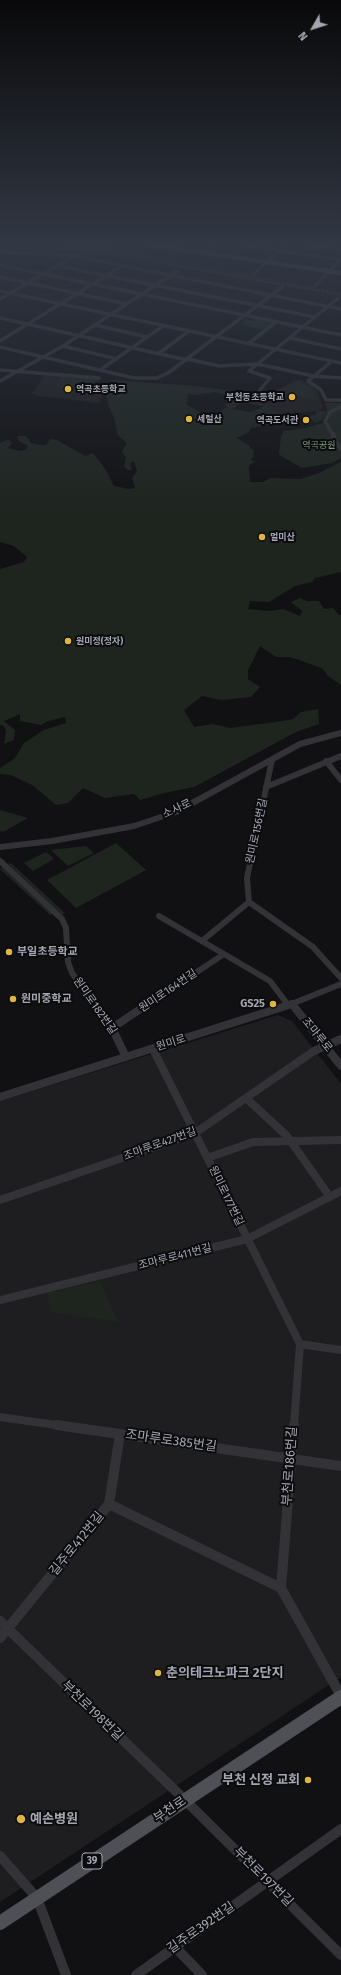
<!DOCTYPE html>
<html>
<head>
<meta charset="utf-8">
<style>
  body { margin:0 }
  #map { position:relative; width:341px; height:1975px; overflow:hidden; background:#111113; font-family:"Fira Sans",sans-serif }
  canvas { display:block }
  .north { position:absolute; left:293px; top:8px; width:40px; height:40px; -webkit-text-stroke:3px #0c0c0e; paint-order:stroke; rotate:231deg; font-size:11px; font-weight:700; line-height:16px; text-align:center; color:#a4a7b2 }
  .north::after { content:''; display:block; margin:auto; width:14px; height:18px; background:#a4a7b2; clip-path:polygon(50% 0,100% 100%,50% 72%,0 100%) }
</style>
</head>
<body>
<div id="map">
<canvas width="341" height="1975"></canvas>
<div class="north">N</div>
</div>
<script>
const c = document.querySelector('canvas').getContext('2d');
c.lineJoin = 'round';
function paint(path, color) { c.fillStyle = color; c.fill(path, 'evenodd'); }
const toPath = rows => new Path2D(rows.map(r => 'M' + r).join(''));
function stroke(path, color, width, dash) { c.strokeStyle = color; c.lineWidth = width; c.lineCap = dash ? 'butt' : 'round'; c.setLineDash(dash || []); c.stroke(path); }
function drawText(font, color, halo, rows, align = 'center') {
  c.font = font + ' "Fira Sans","Noto Sans KR",sans-serif'; c.lineWidth = 4; c.setLineDash([]); c.textBaseline = 'middle'; c.strokeStyle = halo; c.fillStyle = color; for (const [text, x, y, turn = 0] of rows) {
    c.save(); c.translate(x, y); c.rotate((+turn || 0) * Math.PI / 180); c.textAlign = isNaN(turn) ? turn : align; if (halo) c.strokeText(text, 0, 0); c.fillText(text, 0, 0); c.restore();
  }
}
const built = toPath([
  [45,245,102,246,341,292,341,295,277,285,117,256],
  [46,373,97,378,102,393,99,403,37,396,32,393],
  [298,379,310,384,318,392,323,408,319,411,281,414,259,403,266,396],
  [278,1015,292,1021,341,1084,341,1677,0,1902,0,1101]
]);
const green = toPath([
  [245,319,253,321,256,319,274,322,265,330,239,324],
  [61,376,94,379,97,386,97,391,54,387],
  [113,380,196,386,266,396,260,403,281,414,278,423,251,428,249,432,237,438,250,446,250,448,254,451,253,457,250,460,255,461,249,466,250,482,263,482,270,478,300,479,319,473,341,462,341,572,315,578,312,582,295,586,269,602,250,601,248,609,270,611,283,609,300,616,302,611,291,602,300,598,307,601,319,601,324,609,333,608,339,615,341,615,341,685,328,676,322,668,290,657,276,657,260,646,248,670,248,679,260,687,251,697,221,700,202,696,184,710,194,727,213,724,230,728,276,722,293,719,301,712,318,709,319,724,296,732,194,787,164,793,140,800,134,794,105,798,83,788,68,803,56,805,32,785,11,775,0,774,0,768,15,758,24,743,44,730,66,723,65,717,48,721,41,725,20,721,20,714,4,721,15,730,14,740,4,744,6,731,4,726,0,725,0,569,24,562,27,557,14,546,0,542,0,443,8,439,12,443,8,448,19,451,26,450,28,446,19,441,17,436,26,436,31,443,40,445,46,445,50,439,57,440,85,456,93,453,106,470,114,486,129,489,135,488,132,478,137,471,134,461,130,464,132,470,128,470,124,467,126,457,122,452,127,443,118,436,114,418,108,404,105,385],
  [215,392,229,396,234,400,225,405,228,407,216,413,201,413,186,404,188,399,187,394,195,395],
  [242,402,262,406,263,407,250,412,233,409],
  [299,381,313,391,316,400,278,391,282,389,281,388],
  [325,403,341,403,341,406,328,412,322,420,315,423,309,418,311,415,315,415,317,411,327,411],
  [341,409,341,458,332,463,302,468,281,456,279,453,281,436,284,431,305,428,326,422,330,413],
  [0,810,28,818,3,832,0,831],
  [116,843,146,870,76,908,47,880],
  [86,846,94,853,68,866,51,850],
  [46,852,54,859,33,871,24,863],
  [11,863,65,913,62,915,8,864],
  [2,867,53,914,50,915,0,869],
  [100,1281,118,1322,51,1312,47,1293]
]);
const minorFar4 = toPath([
  [239,245,341,260],
  [307,245,341,250],
  [0,252,74,256,341,309],
  [206,253,215,245],
  [0,265,341,335],
  [58,266,315,317],
  [254,274,285,245],
  [0,277,127,304],
  [315,286,341,259],
  [0,291,341,363],
  [0,299,74,256],
  [0,318,187,360],
  [95,325,147,337],
  [290,338,341,349],
  [0,341,122,266],
  [248,344,276,322],
  [63,346,117,359],
  [0,347,134,378,157,378,168,373,282,287],
  [159,353,189,331],
  [188,359,219,366,258,364,313,376,341,378],
  [331,362,308,381,321,390,326,400,341,400],
  [0,370,99,378],
  [100,370,163,326],
  [0,381,63,346,177,271],
  [260,390,270,378,249,371,338,298],
  [333,435,325,421,330,412,341,407]
]);
const minorFar3 = toPath([
  [333,434,335,442,341,448]
]);
const minorFar2 = toPath([
  [272,760,247,878,249,902,313,947,341,978],
  [326,761,341,780],
  [266,787,341,756],
  [0,847,52,841,134,826,176,812,300,744,341,733],
  [0,861,62,919,66,928,68,962,72,973,95,1005],
  [159,916,270,981,288,1005],
  [202,941,249,902],
  [147,1005,224,954],
  [289,1005,341,984]
]);
const minorFar1 = toPath([
  [95,1004,112,1028,126,1057],
  [292,1004,341,1066],
  [112,1028,148,1004],
  [153,1049,300,1344],
  [0,1097,292,1004],
  [246,1098,287,1136,330,1197],
  [207,1158,253,1142,341,1140],
  [0,1200,195,1133,314,1051,341,1039],
  [0,1300,247,1239,341,1191],
  [300,1344,341,1350],
  [0,1417,63,1426],
  [294,1426,300,1344]
]);
const minor = toPath([
  [57,1425,341,1466],
  [294,1425,281,1588,341,1696],
  [109,1504,281,1588],
  [0,1621,185,1800,341,1955],
  [0,1638,109,1504,120,1434],
  [0,1856,37,1898,66,1975],
  [175,1947,202,1975],
  [136,1975,341,1829]
]);
const majorFar1 = toPath([
  [150,245,341,273]
]);
const major = toPath([
  [0,1923,341,1697]
]);
const rail = toPath([
  [56,245,341,295]
]);
const markers = [
  [68,389,4,"#ddb53f"],
  [292,397,4,"#ddb53f"],
  [189,419,4,"#ddb53f"],
  [306,420,4,"#ddb53f"],
  [262,537,4,"#ddb53f"],
  [68,641,4,"#ddb53f"],
  [9,952,4,"#ddb53f"],
  [13,999,4,"#ddb53f"],
  [273,1004,4,"#ddb53f"],
  [158,1673,4,"#ddb53f"],
  [308,1780,4,"#ddb53f"],
  [21,1819,5,"#ddb53f"]
];
const farPoinames = [
  ["역곡초등학교",76,389],
  ["부천동초등학교",284,397,"right"],
  ["세럴산",197,419],
  ["역곡도서관",298,420,"right"],
  ["멀미산",270,537],
  ["원미정(정자)",76,641]
];
const farParknames = [
  ["역곡공원",319,445]
];
const shields = [
  [92,1861,20]
];
const shieldNames = [
  ["39",92,1861]
];
const streetNames = [
  ["소사로",177,809,-25],
  ["원미로156번길",257,831,-78],
  ["원미로164번길",168,991,-34],
  ["원미로182번길",95,1006,55],
  ["조마루로",317,1035,51],
  ["원미로",171,1043,-18],
  ["조마루로427번길",160,1144,-20],
  ["원미로177번길",226,1196,64],
  ["조마루로411번길",175,1257,-14]
];
const poiNames = [
  ["부일초등학교",17,952],
  ["원미중학교",21,999],
  ["GS25",265,1004,"right"]
];
const nearStreetnames = [
  ["조마루로385번길",171,1441,8],
  ["부천로186번길",290,1466,-86],
  ["길주로412번길",77,1544,-51],
  ["부천로198번길",92,1711,44],
  ["부천로",170,1810,-34],
  ["부천로197번길",263,1877,45],
  ["길주로392번길",201,1928,-35]
];
const nearPoinames = [
  ["춘의테크노파크 2단지",166,1673],
  ["부천 신정 교회",300,1780,"right"],
  ["예손병원",30,1819]
];
paint(built, '#1e1d1f');
paint(green, '#1e251f');
stroke(minorFar4, '#333337', 3.5);
stroke(minorFar3, '#333337', 5);
stroke(minorFar2, '#333337', 6);
stroke(minorFar1, '#333337', 8);
stroke(minor, '#333337', 10);
stroke(majorFar1, '#4f5056', 4.5);
stroke(major, '#4f5056', 14);
stroke(rail, '#4c4d52', 1, [2.5, 2]);
const sky = c.createLinearGradient(0, 0, 0, 521);
sky.addColorStop(0, '#09090a');
sky.addColorStop(0.47, '#323844');
sky.addColorStop(1, '#32384400');
c.fillStyle = sky;
c.fillRect(0, 0, 341, 521);
for (const [x, y, r, color] of markers) { const dot = new Path2D(); dot.arc(x, y, r, 0, 2 * Math.PI); c.fillStyle = color; c.fill(dot); stroke(dot, '#0c0c0e', 1.5); }
drawText('bold 9px', '#a4a7b2', '#0c0c0e', farPoinames, 'left');
drawText('9px', '#7d9b81', '#0c0c0e', farParknames);
for (const [x, y, w] of shields) { const box = new Path2D(); box.roundRect(x - w / 2, y - 8, w, 16, 3); c.fillStyle = '#0c0c0e'; c.fill(box); stroke(box, '#a4a7b2', 1); }
drawText('bold 10px', '#a4a7b2', null, shieldNames);
drawText('11px', '#a4a7b2', '#0c0c0e', streetNames);
drawText('bold 11px', '#a4a7b2', '#0c0c0e', poiNames, 'left');
drawText('13px', '#a4a7b2', '#0c0c0e', nearStreetnames);
drawText('bold 13px', '#a4a7b2', '#0c0c0e', nearPoinames, 'left');
</script>
</body>
</html>
